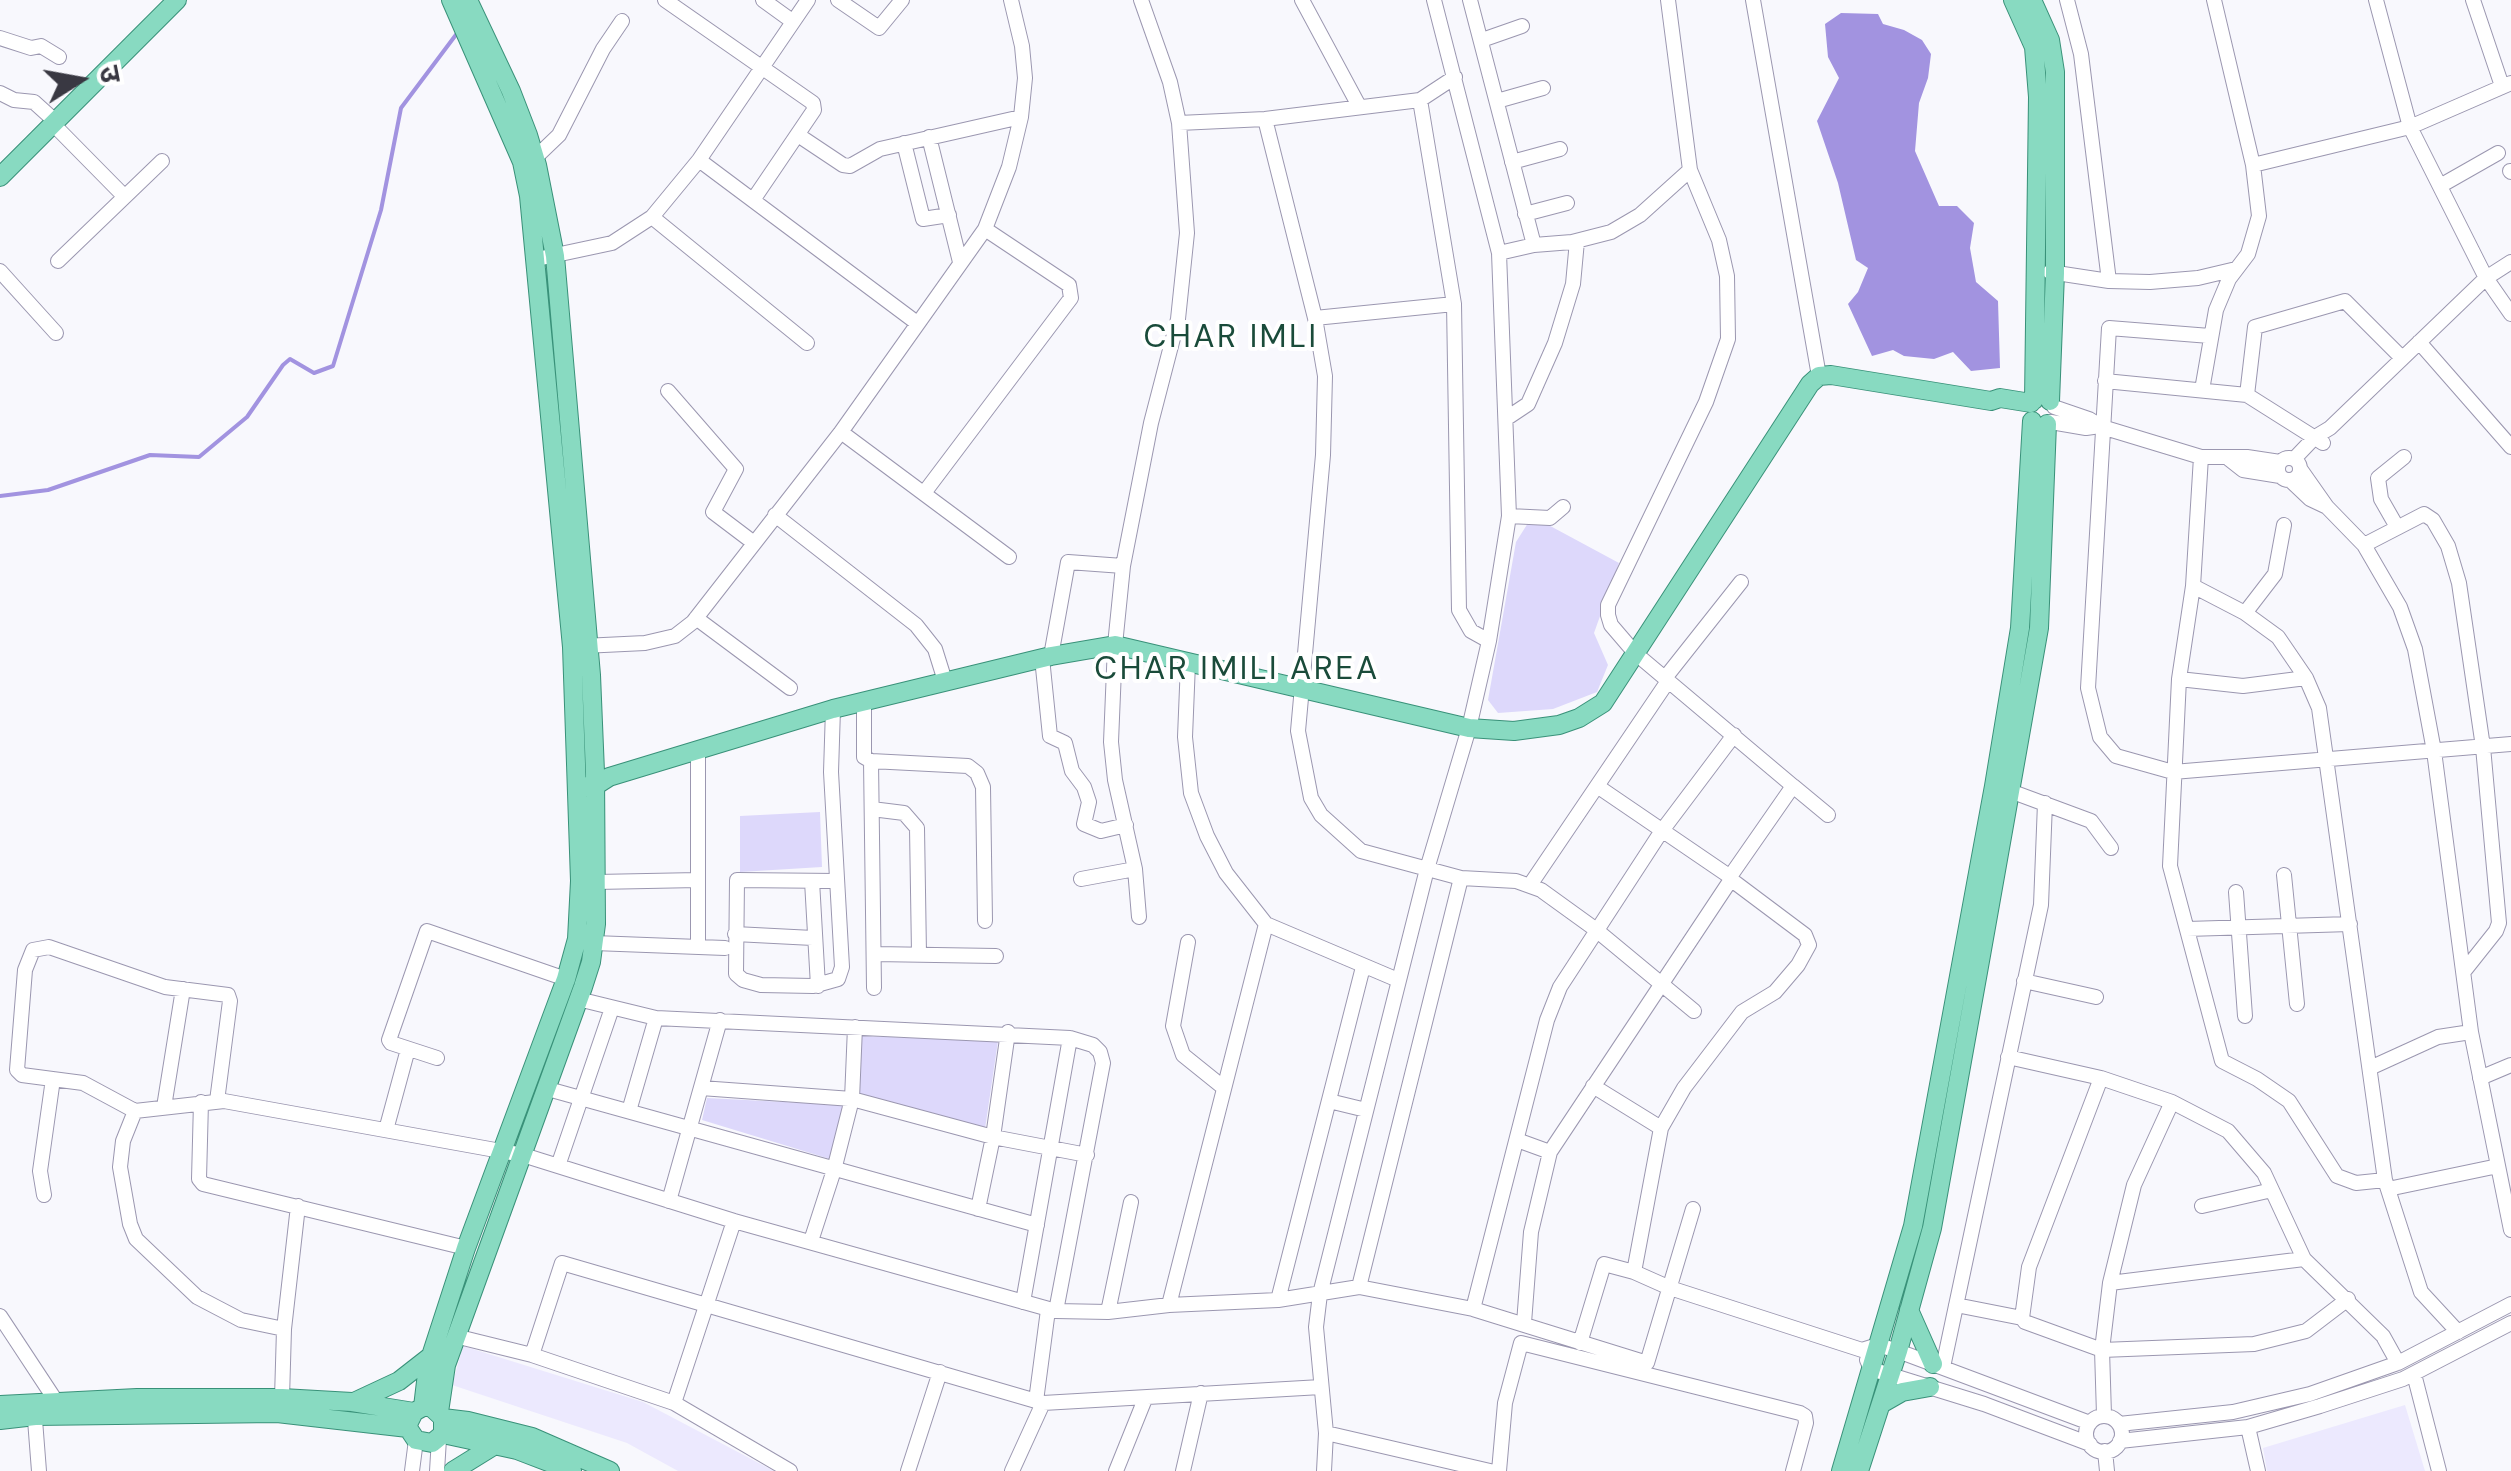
<!DOCTYPE html>
<html>
<head>
<meta charset="utf-8">
<style>
  body { margin:0 }
  #map { position:relative; width:2511px; height:1471px; overflow:hidden; background:#f8f8fd; font-family:"DM Sans","Noto Sans Devanagari",sans-serif }
  canvas { display:block }
  .north { position:absolute; left:30px; top:30px; width:100px; height:100px; -webkit-text-stroke:8px #fff; paint-order:stroke; rotate:79deg; font-size:28px; font-weight:700; line-height:40px; text-align:center; color:#393842 }
  .north::after { content:''; display:block; margin:auto; width:35px; height:45px; background:#393842; clip-path:polygon(50% 0,100% 100%,50% 72%,0 100%) }
</style>
</head>
<body>
<div id="map">
<canvas width="2511" height="1471"></canvas>
<div class="north">उ</div>
</div>
<script>
const c = document.querySelector('canvas').getContext('2d');
c.lineJoin = 'round';
function paint(path, color) { c.fillStyle = color; c.fill(path, 'evenodd'); }
const toPath = rows => new Path2D(rows.map(r => 'M' + r).join(''));
function stroke(path, color, width, dash) { c.strokeStyle = color; c.lineWidth = width; c.lineCap = dash ? 'butt' : 'round'; c.setLineDash(dash || []); c.stroke(path); }
function drawText(font, color, halo, rows, align = 'center') {
  c.font = font + ' "DM Sans",sans-serif'; c.lineWidth = 8; c.setLineDash([]); c.textBaseline = 'middle'; c.strokeStyle = halo; c.fillStyle = color; for (const [text, x, y, turn = 0] of rows) {
    c.save(); c.translate(x, y); c.rotate((+turn || 0) * Math.PI / 180); c.textAlign = isNaN(turn) ? turn : align; if (halo) c.strokeText(text, 0, 0); c.fillText(text, 0, 0); c.restore();
  }
}
const built = toPath([
  [463,1346,643,1402,774,1471,678,1471,627,1443,452,1385],
  [2405,1405,2425,1471,2267,1471,2263,1448]
]);
const green = toPath([
  [1541,521,1619,563,1594,633,1608,665,1597,692,1553,709,1498,713,1488,700,1516,542,1528,523],
  [820,812,822,867,740,872,740,816],
  [862,1036,998,1041,985,1129,858,1093],
  [707,1098,843,1105,830,1159,702,1120]
]);
const water = toPath([
  [1841,13,1878,14,1883,24,1904,30,1922,40,1931,54,1928,78,1919,103,1915,151,1939,206,1957,206,1974,223,1970,248,1976,282,1998,301,2000,368,1971,371,1953,352,1934,359,1904,356,1893,350,1872,356,1848,304,1858,292,1868,268,1856,260,1838,183,1817,121,1839,78,1828,57,1825,24]
]);
const stream = toPath([
  [0,496,48,490,150,455,199,457,247,417,283,365,290,359,314,373,333,366,381,210,401,108,458,32]
]);
const minor = toPath([
  [665,0,813,103,814,110,753,200],
  [763,0,792,21],
  [838,0,879,28,902,0],
  [1302,0,1359,106],
  [1470,0,1534,245],
  [1668,0,1690,170,1719,240,1727,276,1728,339,1706,402,1608,605,1608,615,1611,625,1635,653,1793,786,1729,878,1805,935,1809,945,1798,965,1775,992,1742,1012,1684,1088,1661,1128,1634,1272,1670,1288,1862,1350,1878,1345,1898,1351,2090,1423],
  [1753,0,1819,376],
  [2067,0,2081,54,2109,281],
  [2376,0,2410,127,2486,278,2511,314],
  [2473,0,2502,86],
  [0,38,31,48,41,46,59,57],
  [1482,40,1522,26],
  [0,93,14,100,34,102,55,121],
  [1420,100,1454,304,1459,610,1471,631,1489,641],
  [1497,101,1543,88],
  [1265,119,1315,318,1325,376,1323,455,1298,731,1311,798,1321,815,1361,851,1461,878,1516,881,1541,890,1595,929,1694,1011],
  [1179,123,1265,119,1420,100,1455,77],
  [53,124,123,195],
  [798,135,843,165,850,166,880,149,1021,117],
  [929,137,960,262],
  [904,143,923,219,949,215],
  [535,158,559,135,603,49,622,21],
  [699,160,917,323],
  [1512,162,1560,149],
  [2253,165,2410,127,2511,83],
  [2510,171,2511,172],
  [2440,186,2498,153],
  [1525,214,1567,203],
  [652,217,807,343],
  [1499,253,1534,245,1572,242,1611,232,1640,215,1690,170],
  [537,259,612,243,652,217,699,160,808,0],
  [58,261,162,161],
  [0,271,56,333],
  [2050,272,2109,281,2150,282,2198,278,2236,269],
  [1315,318,1454,304],
  [2210,336,2109,328,2088,688,2100,737,2116,756,2173,772,2511,744],
  [2419,342,2511,447],
  [2105,381,2247,395,2323,443],
  [2202,390,2216,310,2229,279,2248,254,2259,216,2253,165,2214,0],
  [668,391,736,469,713,512,754,543],
  [2247,395,2255,327,2345,301,2402,358],
  [2054,407,2089,419,2102,427,2201,457,2247,457,2280,462],
  [1507,418,1528,404,1555,343,1573,284,1577,241],
  [2051,422,2086,428,2100,426],
  [841,432,1009,557],
  [2201,457,2193,586,2179,679,2170,866,2222,1061,2257,1079,2289,1101,2337,1176,2356,1183,2385,1180],
  '2278 469a11 11 0 1 1 22 0a11 11 0 1 1-22 0Z',
  [2229,459,2243,470,2280,476],
  [2294,459,2315,437,2330,428,2486,278,2511,262],
  [2301,470,2327,507,2364,545,2400,607,2415,649,2434,751,2471,1032,2511,1230],
  [2291,481,2310,499,2327,507],
  [924,493,1071,298,1069,285,985,229],
  [775,515,916,625,935,649,945,681],
  [1509,516,1550,518,1563,507],
  [2397,527,2381,499,2378,478,2404,457],
  [2364,545,2424,514,2433,520,2448,546,2459,583,2483,747,2499,923,2496,931,2465,970],
  [2193,586,2245,613,2278,637,2306,678,2319,708,2385,1180,2421,1292,2458,1332],
  [2245,613,2275,574,2284,525],
  [696,618,790,688],
  [583,646,645,643,675,636,693,622,841,432,985,229,1009,167,1021,117,1025,78,1022,46,1011,0],
  [1051,656,1068,562,1123,566],
  [1042,658,1050,736,1065,743,1072,771,1084,787,1089,802,1084,824,1101,831,1126,825],
  [1188,663,1185,737,1191,793,1207,836,1226,873,1266,924,1398,980],
  [1665,678,1741,582],
  [2179,679,2243,686,2306,678],
  [864,701,864,757,871,761,968,766,977,773,983,787,985,921],
  [833,709,831,772,842,967,838,979,813,986,761,985,743,980,736,974,737,880,836,881],
  [698,751,698,946],
  [871,761,874,988],
  [1597,786,1729,876],
  [1793,786,1828,815],
  [2002,788,2091,821,2111,848],
  [872,809,904,813,917,828,919,954],
  [2284,875,2297,1004],
  [1081,879,1135,869],
  [812,881,818,986],
  [596,882,698,880],
  [1530,885,1668,681],
  [2236,892,2245,1016],
  [1139,917,1135,869,1115,780,1111,742,1115,645,1123,566,1151,423,1178,319,1187,233,1179,123,1170,82,1141,0],
  [2187,929,2350,924],
  [735,934,813,938],
  [1188,942,1173,1026,1183,1055,1224,1088],
  [594,943,725,948],
  [875,954,996,956],
  [2024,981,2096,997],
  [578,999,656,1018,1070,1038,1023,1302],
  [2008,1057,2101,1078,2172,1102,2228,1131,2264,1173,2304,1259,2383,1336,2398,1363],
  [437,1058,391,1043,389,1040,427,931,566,979],
  [2370,1068,2438,1037,2471,1032],
  [2101,1078,2029,1267,2022,1318,2025,1322,2102,1350,2254,1344,2306,1331,2348,1299],
  [2480,1078,2511,1065],
  [1593,1086,1661,1128],
  [701,1088,852,1099,993,1137,1087,1155],
  [548,1089,1037,1225],
  [217,1101,230,1001,228,995,165,987,49,947,33,950,25,970,17,1070,22,1075,83,1083,135,1111,224,1101,523,1155,734,1221,1056,1311,1108,1312,1169,1305,1278,1300,1359,1287,1473,1309,1647,1363,1693,1209],
  [1329,1101,1366,1110],
  [201,1102,199,1179,203,1184,466,1248],
  [164,1107,183,989],
  [135,1111,123,1141,120,1167,130,1224,136,1239,197,1297,241,1320,284,1329],
  [629,1111,656,1018],
  [386,1130,408,1049],
  [1517,1140,1550,1152],
  [558,1166,612,1008],
  [2388,1189,2498,1166],
  [44,1195,40,1171,53,1079],
  [669,1201,720,1020],
  [2202,1206,2272,1190],
  [978,1209,993,1137,1008,1032],
  [811,1241,834,1170,852,1099,855,1027],
  [2110,1283,2304,1259],
  [1359,1287,1461,878],
  [1278,1300,1363,967],
  [1169,1305,1266,924],
  [1956,1305,2022,1318],
  [1473,1309,1547,1020,1560,987,1661,832,1734,735],
  [1056,1311,1103,1063,1100,1052,1093,1045,1070,1038],
  [1108,1312,1131,1202],
  [0,1316,56,1401,57,1410],
  [1524,1323,1531,1232,1550,1152,1730,881],
  [455,1336,532,1355,674,1403,790,1471],
  [1580,1343,1604,1264,1634,1272],
  [532,1355,562,1263,1043,1403,1321,1387],
  [1867,1360,1871,1369,1984,1404,2090,1444],
  [1943,1367,2041,905,2045,803],
  [2414,1374,2439,1471],
  [282,1398,284,1329,298,1206],
  [1036,1401,1048,1310],
  [674,1403,734,1221],
  [34,1407,39,1471],
  [2104,1415,2102,1350,2110,1283,2134,1185,2172,1102],
  '2086 1434a18 18 0 1 1 36 0a18 18 0 1 1-36 0Z',
  [2119,1424,2233,1412,2310,1394,2398,1363,2511,1304],
  [2248,1427,2258,1471],
  [1326,1433,1490,1471],
  [2120,1441,2248,1427,2320,1406,2403,1379,2511,1323],
  [2105,1451,2107,1471],
  [412,1471,416,1440],
  [437,1471,439,1439],
  [908,1471,940,1372],
  [1012,1471,1043,1403],
  [1116,1471,1145,1399],
  [1183,1471,1201,1393],
  [1324,1471,1326,1433,1316,1327,1320,1294,1427,869,1469,728,1489,641,1509,516,1499,253,1434,0],
  [1499,1471,1505,1403,1521,1343,1800,1413,1805,1416,1806,1423,1793,1471]
]);
const major = toPath([
  [2013,0,2034,47,2038,97,2034,400],
  [2032,0,2050,40,2055,72,2055,273,2050,401],
  [0,177,177,0],
  [577,787,595,786,609,777,833,709,1051,656,1115,645,1469,728,1514,731,1559,725,1579,718,1603,703,1810,384,1819,376,1831,375,1991,401,2000,398,2031,403],
  [1909,1310,1933,1364],
  [354,1402,399,1381,431,1356],
  [1881,1404,1902,1392,1930,1387],
  [0,1405,137,1398,282,1398,352,1402,414,1412],
  [423,1407,431,1407,443,1418,443,1434,432,1443,416,1440,408,1428,409,1422,414,1412,423,1407,428,1365,466,1248,566,979,577,939,580,881,572,647,529,196,522,162,451,0],
  [439,1412,446,1365,583,987,591,962,596,924,595,772,591,675,555,256,537,165,528,135,511,91,468,0],
  [443,1418,468,1421,532,1437,610,1471],
  [0,1420,35,1416,277,1413,408,1428],
  [443,1434,517,1450,572,1471],
  [453,1471,495,1445],
  [1841,1471,1913,1226,1994,786,2020,628,2032,421],
  [1859,1471,1898,1351,1932,1228,1980,961,2039,628,2047,424]
]);
const neighbourhoodNames = [
  ["CHAR IMLI",1231,339],
  ["CHAR IMILI AREA",1237,671]
];
paint(built, '#ece9fe');
paint(green, '#ddd8fb');
paint(water, '#a293e0');
stroke(stream, '#a293e0', 4);
stroke(minor, '#9b97b0', 16);
stroke(major, '#399179', 20);
stroke(minor, '#fff', 14);
stroke(major, '#88dac1', 18);
c.letterSpacing = '2.5px';
drawText('32px', '#1a4b3a', '#fff', neighbourhoodNames);
c.letterSpacing = '0px';
</script>
</body>
</html>
